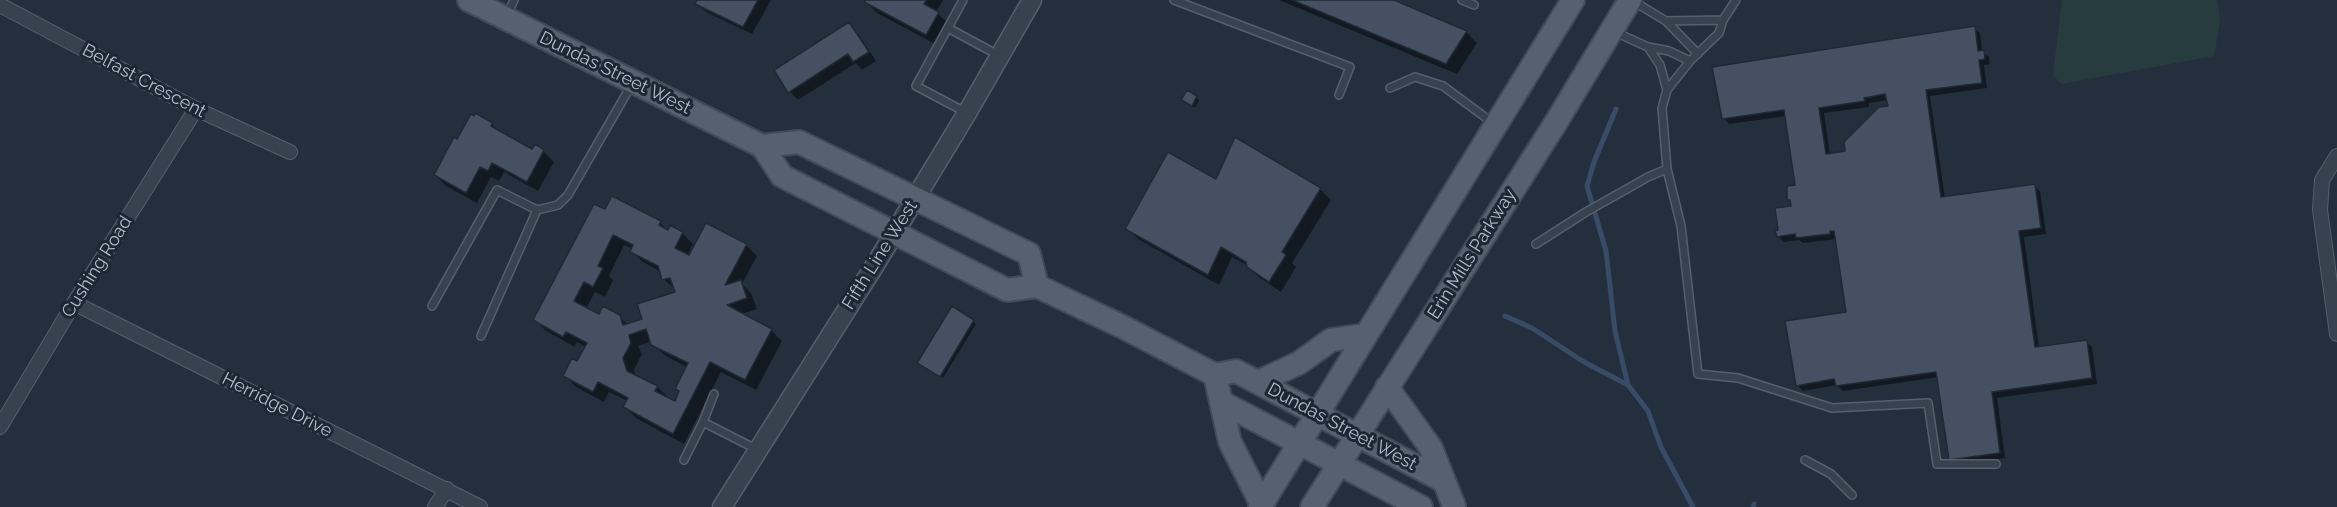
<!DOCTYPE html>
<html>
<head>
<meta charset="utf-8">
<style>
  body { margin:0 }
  canvas { display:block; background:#242f3e }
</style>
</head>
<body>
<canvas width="2337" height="507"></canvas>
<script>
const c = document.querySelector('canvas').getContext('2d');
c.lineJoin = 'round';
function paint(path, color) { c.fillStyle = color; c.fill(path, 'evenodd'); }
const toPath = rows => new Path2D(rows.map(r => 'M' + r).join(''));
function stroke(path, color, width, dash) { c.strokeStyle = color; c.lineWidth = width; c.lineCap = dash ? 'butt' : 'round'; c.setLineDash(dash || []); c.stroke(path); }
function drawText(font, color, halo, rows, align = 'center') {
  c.font = font + ' Raleway,sans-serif'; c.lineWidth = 6; c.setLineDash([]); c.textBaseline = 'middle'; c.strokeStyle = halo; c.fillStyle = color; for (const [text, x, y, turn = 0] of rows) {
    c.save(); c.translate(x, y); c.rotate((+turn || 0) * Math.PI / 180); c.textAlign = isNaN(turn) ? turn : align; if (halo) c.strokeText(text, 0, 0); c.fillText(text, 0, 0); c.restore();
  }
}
const green = toPath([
  [2062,0,2217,0,2220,21,2214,56,2061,84,2053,75]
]);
const shadow = toPath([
  [699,0,771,0,752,34,706,12,697,3],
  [867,0,943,0,936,12,949,24,937,45,877,13,866,2],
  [1279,0,1390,0,1466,32,1477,43,1457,74],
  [849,23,857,32,876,61,862,70,856,63,798,100,790,92],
  [1974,28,1980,33,1982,52,1989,57,1990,64,1984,65,1987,88,1930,96,1945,198,2034,186,2040,191,2046,234,2024,237,2039,348,2086,342,2092,347,2097,384,1997,398,2005,458,1956,465,1950,459,1939,377,1843,391,1837,385,1803,391,1797,385,1847,314,1837,239,1803,243,1799,240,1784,242,1778,236,1792,208,1792,203,1788,199,1796,186,1786,116,1729,124,1724,118],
  [1888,100,1889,107,1846,153,1830,155,1824,113,1869,107,1869,103],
  [1188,92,1199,100,1195,108,1186,102],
  [492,124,502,134,533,151,543,151,554,162,538,191,504,172,499,181,491,177,477,203,446,186,435,175,458,141],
  [1217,182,1320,189,1331,200,1292,263,1296,267,1281,292,1260,278,1248,266,1232,257,1219,285,1138,239,1127,228],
  [605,211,660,223,669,231,671,227,682,233,693,244,687,256,746,245,757,256,742,284,751,293,757,309,741,314,771,330,782,341,756,390,721,372,684,444,636,418,625,407,628,401,609,392,604,402,576,387,565,376,578,363,586,347,577,342,575,347,546,331,535,320],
  [624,245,633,249,632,252,643,262,661,272,664,279,677,292,643,320,628,325,619,316,600,316,586,309,595,292,605,297,613,280,609,276],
  [652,341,664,355,687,367,675,403,657,387,636,377,634,370,642,354,638,346],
  [953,308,976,324,943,378,921,365]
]);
const stream = toPath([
  [1616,109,1594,162,1587,186,1606,251,1615,331,1628,385],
  [1505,316,1532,328,1584,362,1628,385,1648,411,1661,447,1693,507],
  [1753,507,1754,504]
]);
const building = toPath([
  [697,0,758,0,743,27,695,4,697,0],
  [866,0,927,0,924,4,939,12,926,35,864,2,866,0],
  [1292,0,1394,0,1467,31,1446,64,1292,0],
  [849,22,869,52,853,62,848,54,788,93,774,70,849,22],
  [1975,26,1978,51,1984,50,1985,59,1979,60,1982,83,1926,90,1941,197,2035,184,2041,228,2019,231,2035,347,2087,340,2092,378,1992,392,2000,453,1949,460,1936,372,1836,386,1834,379,1796,386,1785,321,1846,312,1834,231,1830,231,1830,234,1796,238,1795,234,1777,237,1775,231,1778,230,1775,208,1791,206,1790,200,1787,200,1787,186,1795,185,1784,110,1722,119,1712,67,1975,26],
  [1885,94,1888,106,1879,107,1844,142,1845,151,1826,154,1819,108,1865,101,1864,98,1885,94],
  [1187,90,1197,96,1192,106,1181,100,1187,90],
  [475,113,493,123,491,126,532,149,535,144,544,150,527,182,492,163,488,171,480,167,466,193,434,175,454,137,457,139,471,114,474,116,475,113],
  [1235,137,1321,188,1282,252,1286,255,1269,282,1247,267,1246,262,1221,247,1208,275,1125,229,1168,152,1216,179,1235,137],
  [612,196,661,221,659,225,668,230,670,225,683,232,675,248,689,255,706,223,747,244,725,285,741,280,747,298,727,305,772,329,745,380,710,362,673,434,623,407,628,398,598,382,593,392,563,376,572,358,577,361,587,343,566,332,563,337,533,320,594,204,605,209,612,196],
  [613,235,633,245,630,252,658,266,662,280,670,278,675,292,637,304,642,319,623,325,620,315,603,306,599,314,574,301,584,282,593,287,603,268,598,266,613,235],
  [646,329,651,345,688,363,675,389,679,391,675,401,655,391,658,386,627,371,623,358,631,343,629,335,646,329],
  [952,306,974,320,940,377,917,363,952,306]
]);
const service = toPath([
  [963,0,916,86,967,113],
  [1174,0,1350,67,1339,95],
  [1462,0,1474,5],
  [1736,0,1723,20,1719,33,1690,61,1667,90,1662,108,1667,169,1681,226,1698,374,1738,378,1832,408,1928,403,1937,464,1996,464],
  [1633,1,1666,21,1698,54],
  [507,16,514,0],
  [1666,21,1723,20],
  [948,28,998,55],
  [1615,32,1648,47,1669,51,1690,61],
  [1648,47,1660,65,1667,90],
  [1390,88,1415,77,1443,86,1493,123],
  [1536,244,1586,212,1648,177,1667,169],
  [432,306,497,190,537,210],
  [481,336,537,210,558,205,568,195,632,84],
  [703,422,714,394],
  [684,460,703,422,758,450],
  [1805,460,1831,474,1852,495]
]);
const minor = toPath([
  [0,5,196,109,290,152],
  [2337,156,2322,180,2320,210,2337,334],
  [74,303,480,507],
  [0,427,74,303,196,109],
  [435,507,447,489]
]);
const tertiary = toPath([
  [722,507,875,265,967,113,1032,0]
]);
const primary = toPath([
  [469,0,762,146,782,176,1007,290,1037,286,1121,326,1215,375,1236,371,1442,480],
  [762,146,799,142,1029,254,1037,286],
  [1215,375,1221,402,1421,507],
  [1258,382,1299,363,1331,340,1366,335],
  [1387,387,1431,448,1454,506],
  [1221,402,1230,442,1262,505],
  [1260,507,1573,0],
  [1312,507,1555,124,1630,0]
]);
const streetNames = [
  ["Dundas Street West",615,73,26],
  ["Belfast Crescent",144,81,28],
  ["Erin Mills Parkway",1472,254,-58],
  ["Fifth Line West",880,255,-58],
  ["Cushing Road",97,267,-58],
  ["Herridge Drive",277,405,27],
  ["Dundas Street West",1342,427,28]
];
paint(green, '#263c3f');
paint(shadow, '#0007');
stroke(stream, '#394c67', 5);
paint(building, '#455162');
stroke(building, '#1f2835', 1.5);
stroke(service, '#565f6c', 10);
stroke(minor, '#565f6c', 16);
stroke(tertiary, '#565f6c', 21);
stroke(primary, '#414a57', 26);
stroke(service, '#38414e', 7);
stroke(minor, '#38414e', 14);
stroke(tertiary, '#38414e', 18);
stroke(primary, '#56606e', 22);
drawText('18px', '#b4bcc9', '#1d2633', streetNames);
</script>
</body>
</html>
